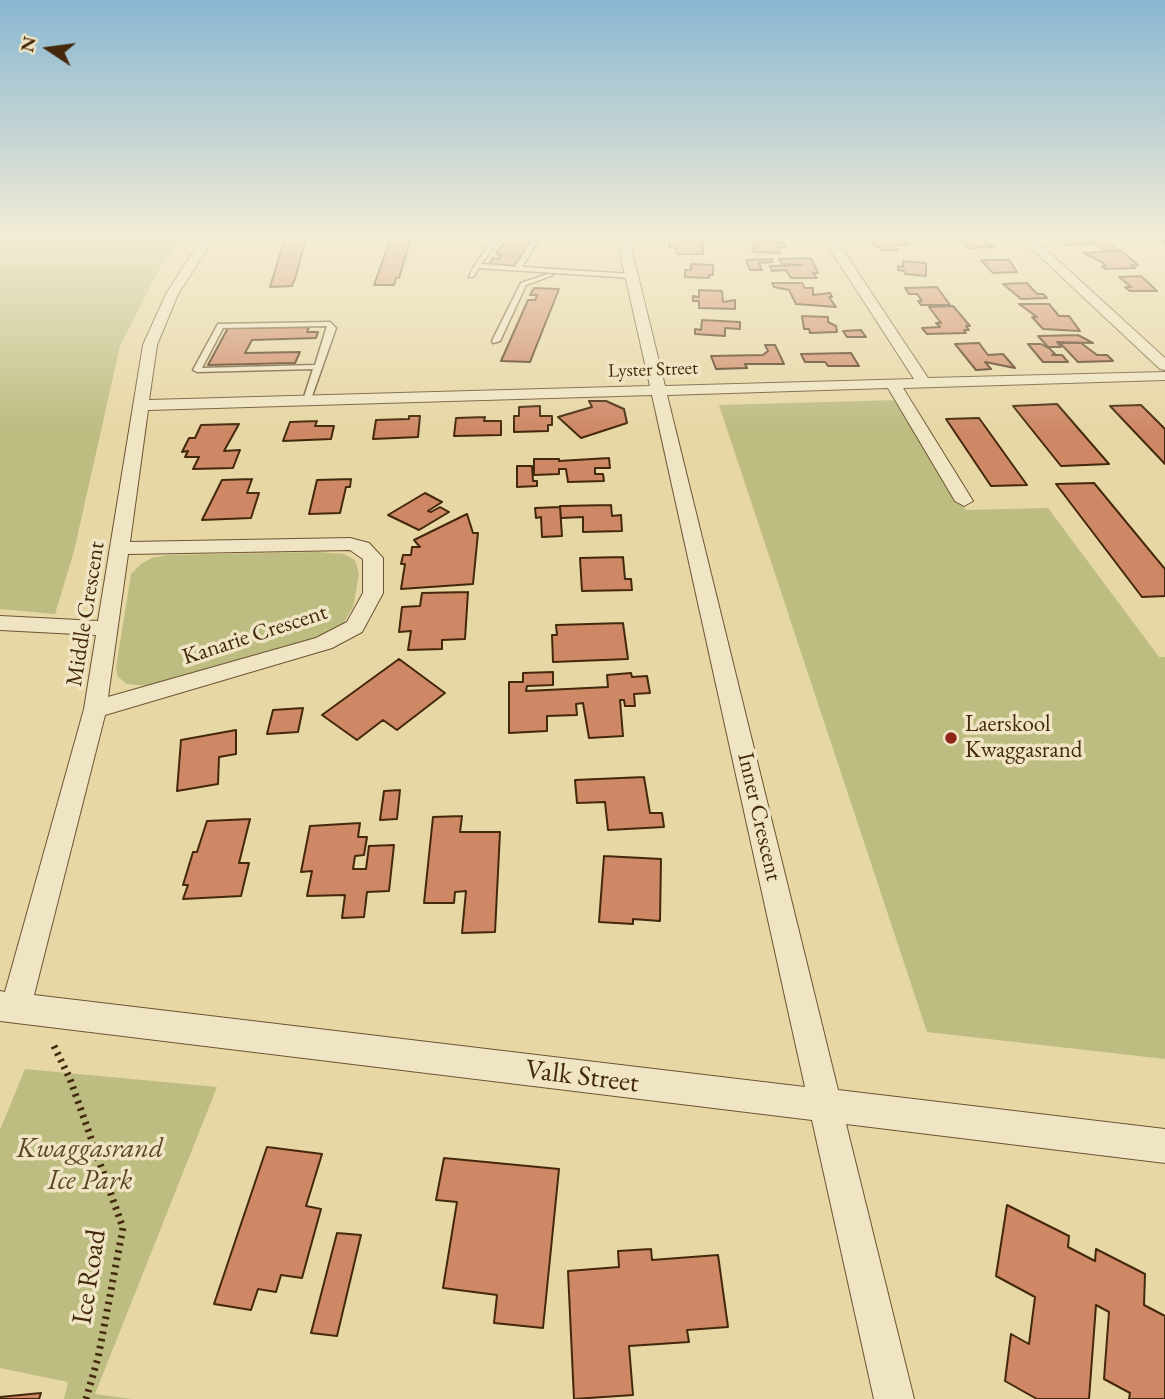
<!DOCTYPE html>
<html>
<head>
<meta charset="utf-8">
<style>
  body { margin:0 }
  #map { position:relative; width:1165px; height:1399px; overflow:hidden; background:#e7d7a5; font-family:"EB Garamond",serif }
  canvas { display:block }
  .north { position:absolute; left:14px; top:14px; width:70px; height:70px; -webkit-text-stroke:5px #efe5c4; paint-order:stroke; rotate:283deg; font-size:19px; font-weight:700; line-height:28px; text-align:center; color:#44280b }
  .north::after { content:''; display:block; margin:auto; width:24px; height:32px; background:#44280b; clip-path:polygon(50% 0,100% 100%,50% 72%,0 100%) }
</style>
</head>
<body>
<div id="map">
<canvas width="1165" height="1399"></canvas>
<div class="north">N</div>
</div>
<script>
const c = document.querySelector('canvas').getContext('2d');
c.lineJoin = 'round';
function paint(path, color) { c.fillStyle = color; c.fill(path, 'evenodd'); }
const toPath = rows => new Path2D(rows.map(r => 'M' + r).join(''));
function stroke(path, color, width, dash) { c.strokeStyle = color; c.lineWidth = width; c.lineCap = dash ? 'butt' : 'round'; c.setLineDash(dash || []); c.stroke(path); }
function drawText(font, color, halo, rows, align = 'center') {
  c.font = font + ' "EB Garamond",serif'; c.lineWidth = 7; c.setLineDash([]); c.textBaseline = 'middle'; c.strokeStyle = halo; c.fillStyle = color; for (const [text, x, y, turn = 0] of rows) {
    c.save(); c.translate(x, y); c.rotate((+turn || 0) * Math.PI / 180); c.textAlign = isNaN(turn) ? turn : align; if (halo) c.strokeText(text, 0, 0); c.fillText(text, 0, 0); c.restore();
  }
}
const green = toPath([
  [3,235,183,235,160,268,120,346,74,551,55,614,0,609,0,237],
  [898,400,966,510,1048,508,1159,657,1165,657,1165,1059,927,1032,719,405],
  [318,552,344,554,355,560,359,574,353,607,340,629,322,638,149,686,127,684,118,677,116,668,131,574,141,564,152,558,168,555],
  [25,1069,217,1087,95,1394,132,1399,64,1399,68,1382,0,1368,0,1130]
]);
const building = toPath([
  [286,235,307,235,296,276,292,286,270,287,286,235],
  [392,235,412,235,399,278,396,278,394,285,374,285,392,235],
  [509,235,534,235,514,266,489,264,493,258,499,259,502,255,496,254,509,235],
  [957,235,977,235,994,247,968,248,957,235],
  [1061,235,1087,235,1095,243,1066,245,1061,240,1067,240,1061,235],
  [1121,235,1161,235,1165,238,1165,244,1158,239,1126,240,1121,235],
  [669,239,703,242,703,254,677,254,675,247,669,247,669,239],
  [872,239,905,240,908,245,895,245,898,250,882,250,881,247,875,247,872,239],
  [1091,240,1106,240,1118,250,1103,250,1091,240],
  [754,241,784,243,785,247,779,247,780,253,754,252,752,249,754,241],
  [1122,251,1138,265,1131,265,1136,268,1105,269,1102,266,1106,266,1102,262,1083,253,1122,251],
  [811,258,818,273,813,273,817,278,791,278,786,270,772,271,770,266,802,265,782,264,779,259,811,258],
  [772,259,773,262,759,263,762,270,750,270,746,260,772,259],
  [981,260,1009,260,1017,272,993,273,981,260],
  [903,261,926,263,926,276,905,274,904,271,898,270,898,266,903,267,903,261],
  [691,264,713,265,713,275,709,275,709,278,685,277,685,270,691,270,691,264],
  [1141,276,1157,291,1130,291,1125,287,1131,287,1119,277,1141,276],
  [772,283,802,283,805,288,813,288,813,295,830,293,832,297,829,297,836,307,796,304,789,290,774,287,772,283],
  [1027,283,1037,294,1043,294,1047,298,1021,299,1003,284,1027,283],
  [937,287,950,305,921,305,918,301,922,301,917,294,909,294,905,288,937,287],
  [534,288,559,289,530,362,501,361,528,300,535,300,537,295,530,295,534,288],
  [699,290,722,291,723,302,735,300,735,309,699,308,699,301,693,301,693,296,699,297,699,290],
  [1019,304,1049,304,1059,316,1069,316,1080,331,1043,329,1032,317,1037,317,1019,304],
  [953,306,970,326,966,326,969,330,964,330,966,333,927,334,922,328,940,327,936,323,941,323,929,307,953,306],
  [802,316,828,317,828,322,836,326,837,332,810,333,809,329,804,329,802,316],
  [702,320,740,322,740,329,725,328,725,336,695,334,695,329,701,330,702,320],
  [309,327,307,332,318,332,316,338,252,340,245,353,300,352,295,363,208,365,228,328,309,327],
  [861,330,866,337,847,337,843,331,861,330],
  [1078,335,1093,343,1057,342,1061,347,1048,347,1038,336,1078,335],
  [979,343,988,355,1003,354,1015,368,985,362,991,369,976,370,955,344,979,343],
  [1060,343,1081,343,1097,355,1107,355,1113,361,1078,362,1060,343],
  [1028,344,1041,344,1050,349,1055,354,1052,355,1062,355,1068,362,1043,362,1028,344],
  [765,345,775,345,784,364,745,364,747,368,716,369,711,356,763,355,768,351,765,345],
  [851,353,859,366,828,366,825,362,805,362,801,354,851,353],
  [589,401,606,401,624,409,627,423,581,438,558,417,592,407,589,401],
  [1057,404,1109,464,1061,466,1013,406,1057,404],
  [1141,405,1165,429,1165,464,1110,406,1141,405],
  [540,406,540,416,552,416,552,425,548,425,548,431,514,432,514,416,519,416,519,407,540,406],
  [409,416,420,416,418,437,373,439,376,420,409,419,409,416],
  [485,417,484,421,501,421,501,435,454,436,456,418,485,417],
  [979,418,1027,485,991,486,946,419,979,418],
  [317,421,315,426,334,426,331,439,283,441,290,422,317,421],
  [239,424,224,451,240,450,233,468,193,469,199,457,185,457,188,451,182,452,189,438,195,438,201,425,239,424],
  [609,458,610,468,595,468,595,474,603,474,604,481,568,482,566,469,559,469,559,474,534,475,534,459,559,459,559,461,609,458],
  [517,466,532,466,533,481,537,481,537,486,517,487,517,466],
  [252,479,247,493,259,493,251,518,202,520,222,480,252,479],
  [351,479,350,487,346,487,340,513,309,514,317,480,351,479],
  [1094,483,1165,569,1165,596,1142,597,1056,484,1094,483],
  [425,493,442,502,428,511,431,512,440,507,449,512,419,530,388,515,425,493],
  [611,505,612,516,621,515,622,531,583,532,583,517,561,518,560,506,611,505],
  [560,507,562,536,542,537,541,517,536,518,535,508,560,507],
  [467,514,473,533,478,533,473,584,401,589,405,564,401,564,403,555,411,555,412,547,420,547,414,540,467,514],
  [623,557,625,579,631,579,632,590,582,591,580,558,623,557],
  [468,592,465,639,442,640,442,649,408,650,411,631,399,632,402,607,420,606,422,593,468,592],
  [623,623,628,659,553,662,552,635,557,635,556,625,623,623],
  [399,659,445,693,397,730,383,720,357,740,322,715,399,659],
  [553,672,553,685,527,686,526,691,608,687,607,675,631,673,632,677,647,676,650,693,634,694,635,706,625,706,624,700,620,700,623,736,589,738,583,703,576,704,577,715,547,716,547,731,509,733,509,682,523,682,523,673,553,672],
  [303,708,298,732,267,734,273,710,303,708],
  [236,730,236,754,219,757,218,784,177,791,181,740,236,730],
  [644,777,650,813,662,813,664,827,608,830,605,802,577,803,575,780,644,777],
  [400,790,397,819,380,820,384,791,400,790],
  [462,816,460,832,500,832,495,932,462,933,466,891,455,892,454,903,424,903,433,817,462,816],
  [250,819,239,863,249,863,241,896,183,899,188,885,183,885,193,852,197,852,207,821,250,819],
  [360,823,358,837,367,837,364,855,355,856,353,869,366,869,369,846,394,845,389,891,367,892,364,917,342,918,345,895,307,896,312,871,301,872,310,826,360,823],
  [604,856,661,859,660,921,633,919,633,924,599,922,604,856],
  [267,1147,322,1154,306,1206,321,1209,302,1278,281,1275,276,1292,258,1289,251,1310,214,1304,267,1147],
  [444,1158,559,1169,543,1328,494,1323,497,1295,443,1288,457,1202,436,1200,444,1158],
  [1007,1205,1069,1236,1068,1247,1095,1261,1096,1249,1145,1274,1144,1305,1165,1316,1165,1399,1129,1399,1130,1393,1104,1379,1109,1312,1096,1305,1089,1399,1037,1399,1005,1381,1011,1334,1029,1344,1035,1297,996,1276,1007,1205],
  [337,1233,361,1235,337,1336,311,1333,337,1233],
  [651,1249,652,1260,718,1255,728,1327,687,1330,689,1342,629,1346,633,1395,574,1399,568,1271,619,1267,618,1251,651,1249],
  [41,1393,39,1399,0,1399,0,1397,41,1393]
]);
const path = toPath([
  [54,1046,70,1079,123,1228,98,1358,86,1399]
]);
const service = toPath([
  [496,235,502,235,481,264,515,267,536,235,542,235,522,267,632,274,635,276,632,278,479,268,473,277,469,277,474,266,496,235],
  [548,274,553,275,526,285,500,341,493,343,492,341,521,283,548,274],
  [330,322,336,328,310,402,303,400,313,369,197,372,193,370,218,324,330,322],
  [327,326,315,365,202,368,223,328,327,326]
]);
const minor = toPath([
  [204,235,216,235,178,294,157,345,149,400,650,386,616,235,628,235,665,386,914,379,821,235,833,235,928,378,1165,372,1165,380,903,388,973,501,964,506,955,501,888,388,667,395,838,1090,1165,1129,1165,1163,846,1124,914,1399,874,1399,812,1120,0,1021,0,991,5,992,84,709,96,635,0,630,0,616,98,621,143,345,166,294,204,235],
  [652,395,805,1087,34,995,105,715,332,648,362,632,383,593,383,558,369,543,350,538,130,542,148,410,652,395],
  [350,550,363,559,363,593,347,622,316,638,108,697,128,554,350,550],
  [1017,235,1030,235,1165,358,1165,370,1160,369,1017,235]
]);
const markers = [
  [951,738,7,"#8f2418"]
];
const farStreetnames = [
  ["Lyster Street",653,370,-2]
];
const streetNames = [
  ["Middle Crescent",86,614,-81],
  ["Kanarie Crescent",255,635,-18],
  ["Inner Crescent",759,817,77]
];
const poiNames = [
  ["Laerskool",965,725],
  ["Kwaggasrand",965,751]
];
const nearStreetnames = [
  ["Valk Street",582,1077,7],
  ["Ice Road",90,1277,-81]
];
const nearParknames = [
  ["Kwaggasrand",90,1149],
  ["Ice Park",90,1181]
];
paint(green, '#bdbc81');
paint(building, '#ce8866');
stroke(building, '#44280b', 2);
stroke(service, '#6d5432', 3);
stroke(minor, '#6d5432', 2);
stroke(path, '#44280b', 7, [2.5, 5]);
paint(service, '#efe5c4');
paint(minor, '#efe5c4');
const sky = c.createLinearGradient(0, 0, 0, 431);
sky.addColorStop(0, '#88b6d1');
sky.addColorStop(0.55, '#f4edd6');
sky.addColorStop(1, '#f4edd600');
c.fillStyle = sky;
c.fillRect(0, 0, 1165, 431);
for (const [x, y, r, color] of markers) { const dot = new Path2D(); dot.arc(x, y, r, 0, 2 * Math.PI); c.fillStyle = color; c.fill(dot); stroke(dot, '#efe5c4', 2.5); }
drawText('19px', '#44280b', '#efe5c4', farStreetnames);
drawText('23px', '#44280b', '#efe5c4', streetNames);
drawText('23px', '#44280b', '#efe5c4', poiNames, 'left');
drawText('28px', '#44280b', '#efe5c4', nearStreetnames);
drawText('italic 28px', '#5c4623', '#efe5c4', nearParknames);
</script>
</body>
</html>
